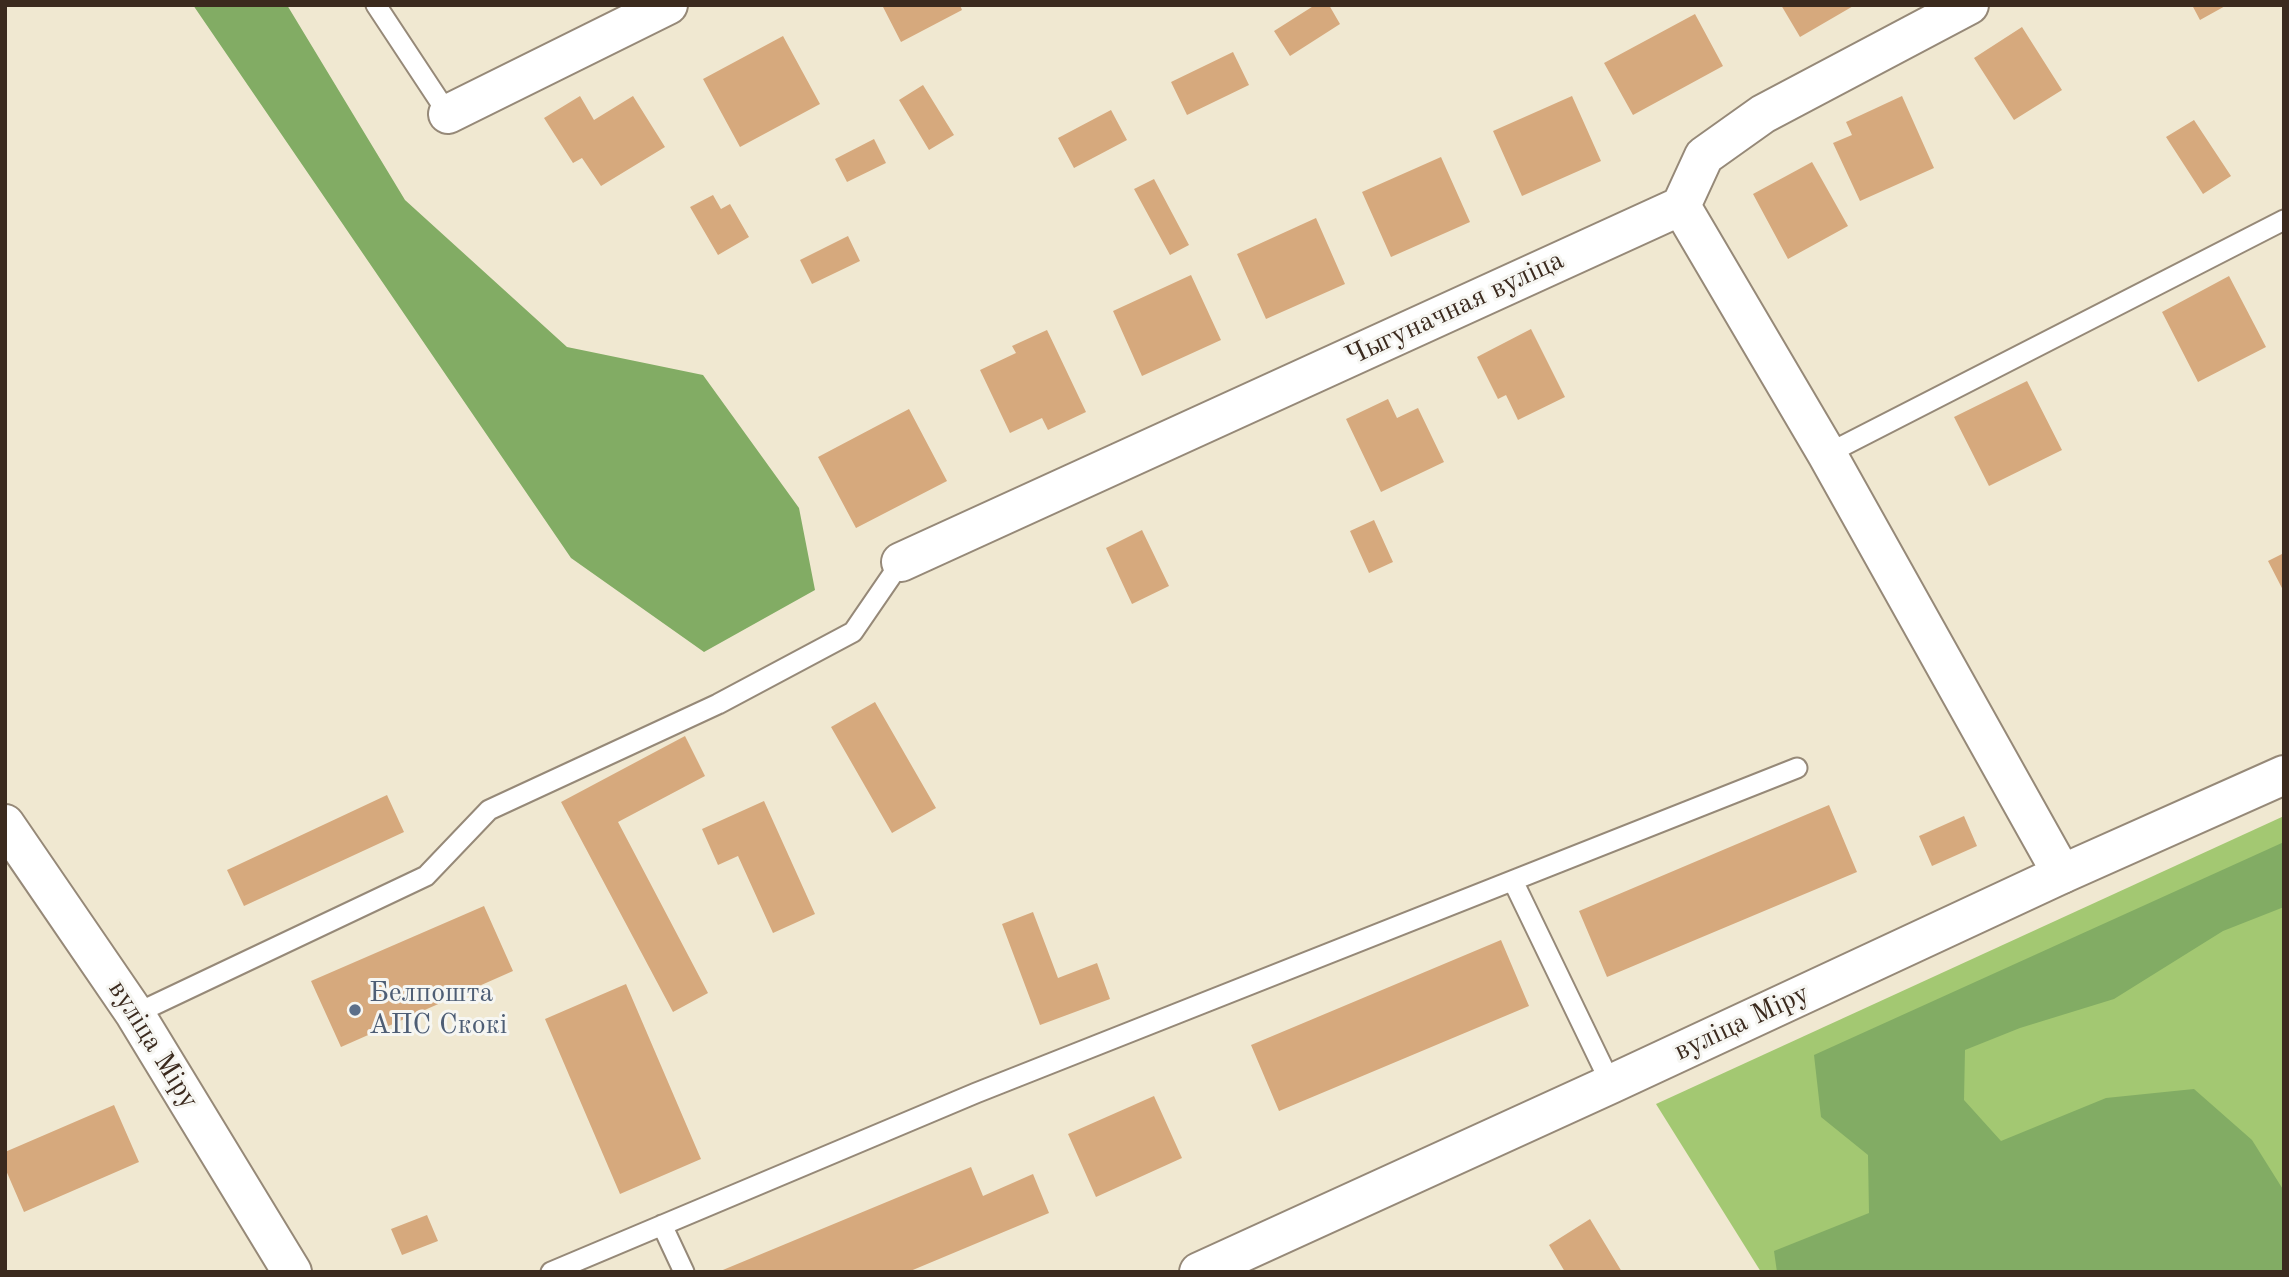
<!DOCTYPE html>
<html>
<head>
<meta charset="utf-8">
<style>
  body { margin:0 }
  #map { position:relative; width:2289px; height:1277px; overflow:hidden; background:#f0e8d1; font-family:"Old Standard TT",serif }
  canvas { display:block }
  .frame { position:absolute; inset:0; border:7px solid #3b2a1e; pointer-events:none }
</style>
</head>
<body>
<div id="map">
<canvas width="2289" height="1277"></canvas>
<div class="frame"></div>
</div>
<script>
const c = document.querySelector('canvas').getContext('2d');
c.lineJoin = 'round';
function paint(path, color) { c.fillStyle = color; c.fill(path, 'evenodd'); }
const toPath = rows => new Path2D(rows.map(r => 'M' + r).join(''));
function stroke(path, color, width, dash) { c.strokeStyle = color; c.lineWidth = width; c.lineCap = dash ? 'butt' : 'round'; c.setLineDash(dash || []); c.stroke(path); }
function drawText(font, color, halo, rows, align = 'center') {
  c.font = font + ' "Old Standard TT",serif'; c.lineWidth = 6; c.setLineDash([]); c.textBaseline = 'middle'; c.strokeStyle = halo; c.fillStyle = color; for (const [text, x, y, turn = 0] of rows) {
    c.save(); c.translate(x, y); c.rotate((+turn || 0) * Math.PI / 180); c.textAlign = isNaN(turn) ? turn : align; if (halo) c.strokeText(text, 0, 0); c.fillText(text, 0, 0); c.restore();
  }
}
const green = toPath([
  [2284,816,2284,1272,1761,1272,1656,1104]
]);
const forest = toPath([
  [193,5,287,5,405,200,567,347,703,375,799,508,815,590,704,652,571,558],
  [2284,842,2284,907,2223,931,2114,999,2020,1028,1965,1050,1964,1100,2001,1141,2106,1098,2194,1089,2252,1140,2284,1191,2284,1272,1777,1272,1774,1251,1869,1213,1868,1155,1821,1117,1814,1055]
]);
const building = toPath([
  [882,5,960,5,962,10,901,42],
  [1315,5,1329,5,1340,24,1290,56,1274,31],
  [1781,5,1855,5,1800,37],
  [2192,5,2227,5,2200,20],
  [1695,14,1723,66,1633,115,1604,63],
  [2022,27,2062,90,2014,120,1974,58],
  [783,36,820,104,740,147,703,79],
  [1233,52,1249,85,1187,115,1171,82],
  [923,85,954,135,929,150,899,100],
  [580,96,594,120,633,96,665,147,601,186,582,158,573,163,544,118],
  [1572,96,1601,161,1522,196,1493,131],
  [1902,96,1934,168,1860,201,1833,143,1852,135,1846,122],
  [1111,110,1127,140,1074,168,1058,138],
  [2194,120,2231,176,2203,194,2166,137],
  [874,139,886,163,847,182,835,159],
  [1441,157,1470,222,1391,257,1362,192],
  [1812,162,1848,226,1788,259,1753,194],
  [1154,179,1189,245,1170,255,1134,189],
  [713,195,721,209,730,204,749,237,718,255,690,207],
  [1316,218,1345,284,1266,319,1237,254],
  [848,236,860,261,812,284,800,260],
  [1191,275,1221,340,1142,376,1113,311],
  [2229,276,2266,347,2198,382,2162,312],
  [1531,329,1565,397,1518,420,1506,395,1498,399,1477,357],
  [1047,330,1086,412,1048,430,1042,418,1010,433,980,370,1016,353,1012,346],
  [2027,381,2062,450,1989,486,1954,417],
  [1388,399,1397,418,1418,408,1444,462,1381,492,1346,419],
  [909,409,947,481,856,528,818,457],
  [1374,520,1393,562,1369,573,1350,531],
  [1142,530,1169,586,1132,604,1106,548],
  [2284,553,2284,592,2268,561],
  [875,702,936,808,892,833,831,727],
  [685,736,705,776,618,822,708,993,673,1012,561,802],
  [387,795,404,832,244,906,227,870],
  [764,801,815,914,773,933,738,856,718,865,702,829],
  [1829,805,1857,872,1607,977,1579,911],
  [1964,816,1977,846,1932,866,1919,836],
  [484,906,513,971,341,1047,311,981],
  [1033,912,1058,978,1097,963,1110,999,1040,1025,1002,924],
  [1501,940,1529,1006,1279,1111,1251,1045],
  [626,984,701,1159,620,1194,545,1019],
  [1154,1096,1182,1158,1096,1197,1068,1134],
  [114,1105,139,1162,24,1212,5,1168,5,1152],
  [971,1167,983,1196,1033,1174,1049,1213,908,1272,718,1272],
  [427,1215,438,1241,402,1255,391,1229],
  [1590,1219,1622,1272,1565,1272,1549,1245]
]);
const lane = toPath([
  [376,5,448,114],
  [1827,454,2284,220],
  [1513,881,1611,1084],
  [135,1014,426,876,489,810,718,704,853,632,901,562],
  [662,1225,684,1272],
  [551,1272,976,1093,1797,768]
]);
const street = toPath([
  [448,114,668,5],
  [1681,206,1827,454,2062,874],
  [901,562,1681,206,1704,156,1763,114,1969,5],
  [5,824,135,1014,292,1272]
]);
const secondary = toPath([
  [1199,1272,1611,1084,2062,874,2284,775]
]);
const markers = [
  [355,1010,7,"#5c6f8a"]
];
const streetNames = [
  ["Чыгуначная вуліца",1455,309,-25],
  ["вуліца Міру",1742,1023,-25],
  ["вуліца Міру",153,1045,58]
];
const serviceNames = [
  ["Белпошта",369,994],
  ["АПС Скокі",369,1026]
];
paint(green, '#a3c872');
paint(forest, '#82ac64');
paint(building, '#d6a97d');
stroke(lane, '#968978', 23);
stroke(street, '#968978', 42);
stroke(secondary, '#968978', 42);
stroke(lane, '#fff', 19);
stroke(street, '#fff', 38);
stroke(secondary, '#fff', 38);
for (const [x, y, r, color] of markers) { const dot = new Path2D(); dot.arc(x, y, r, 0, 2 * Math.PI); c.fillStyle = color; c.fill(dot); stroke(dot, '#f6f6f2', 2.5); }
drawText('28px', '#3b2a1e', '#f6f6f2', streetNames);
drawText('28px', '#4e5e75', '#f6f6f2', serviceNames, 'left');
</script>
</body>
</html>
